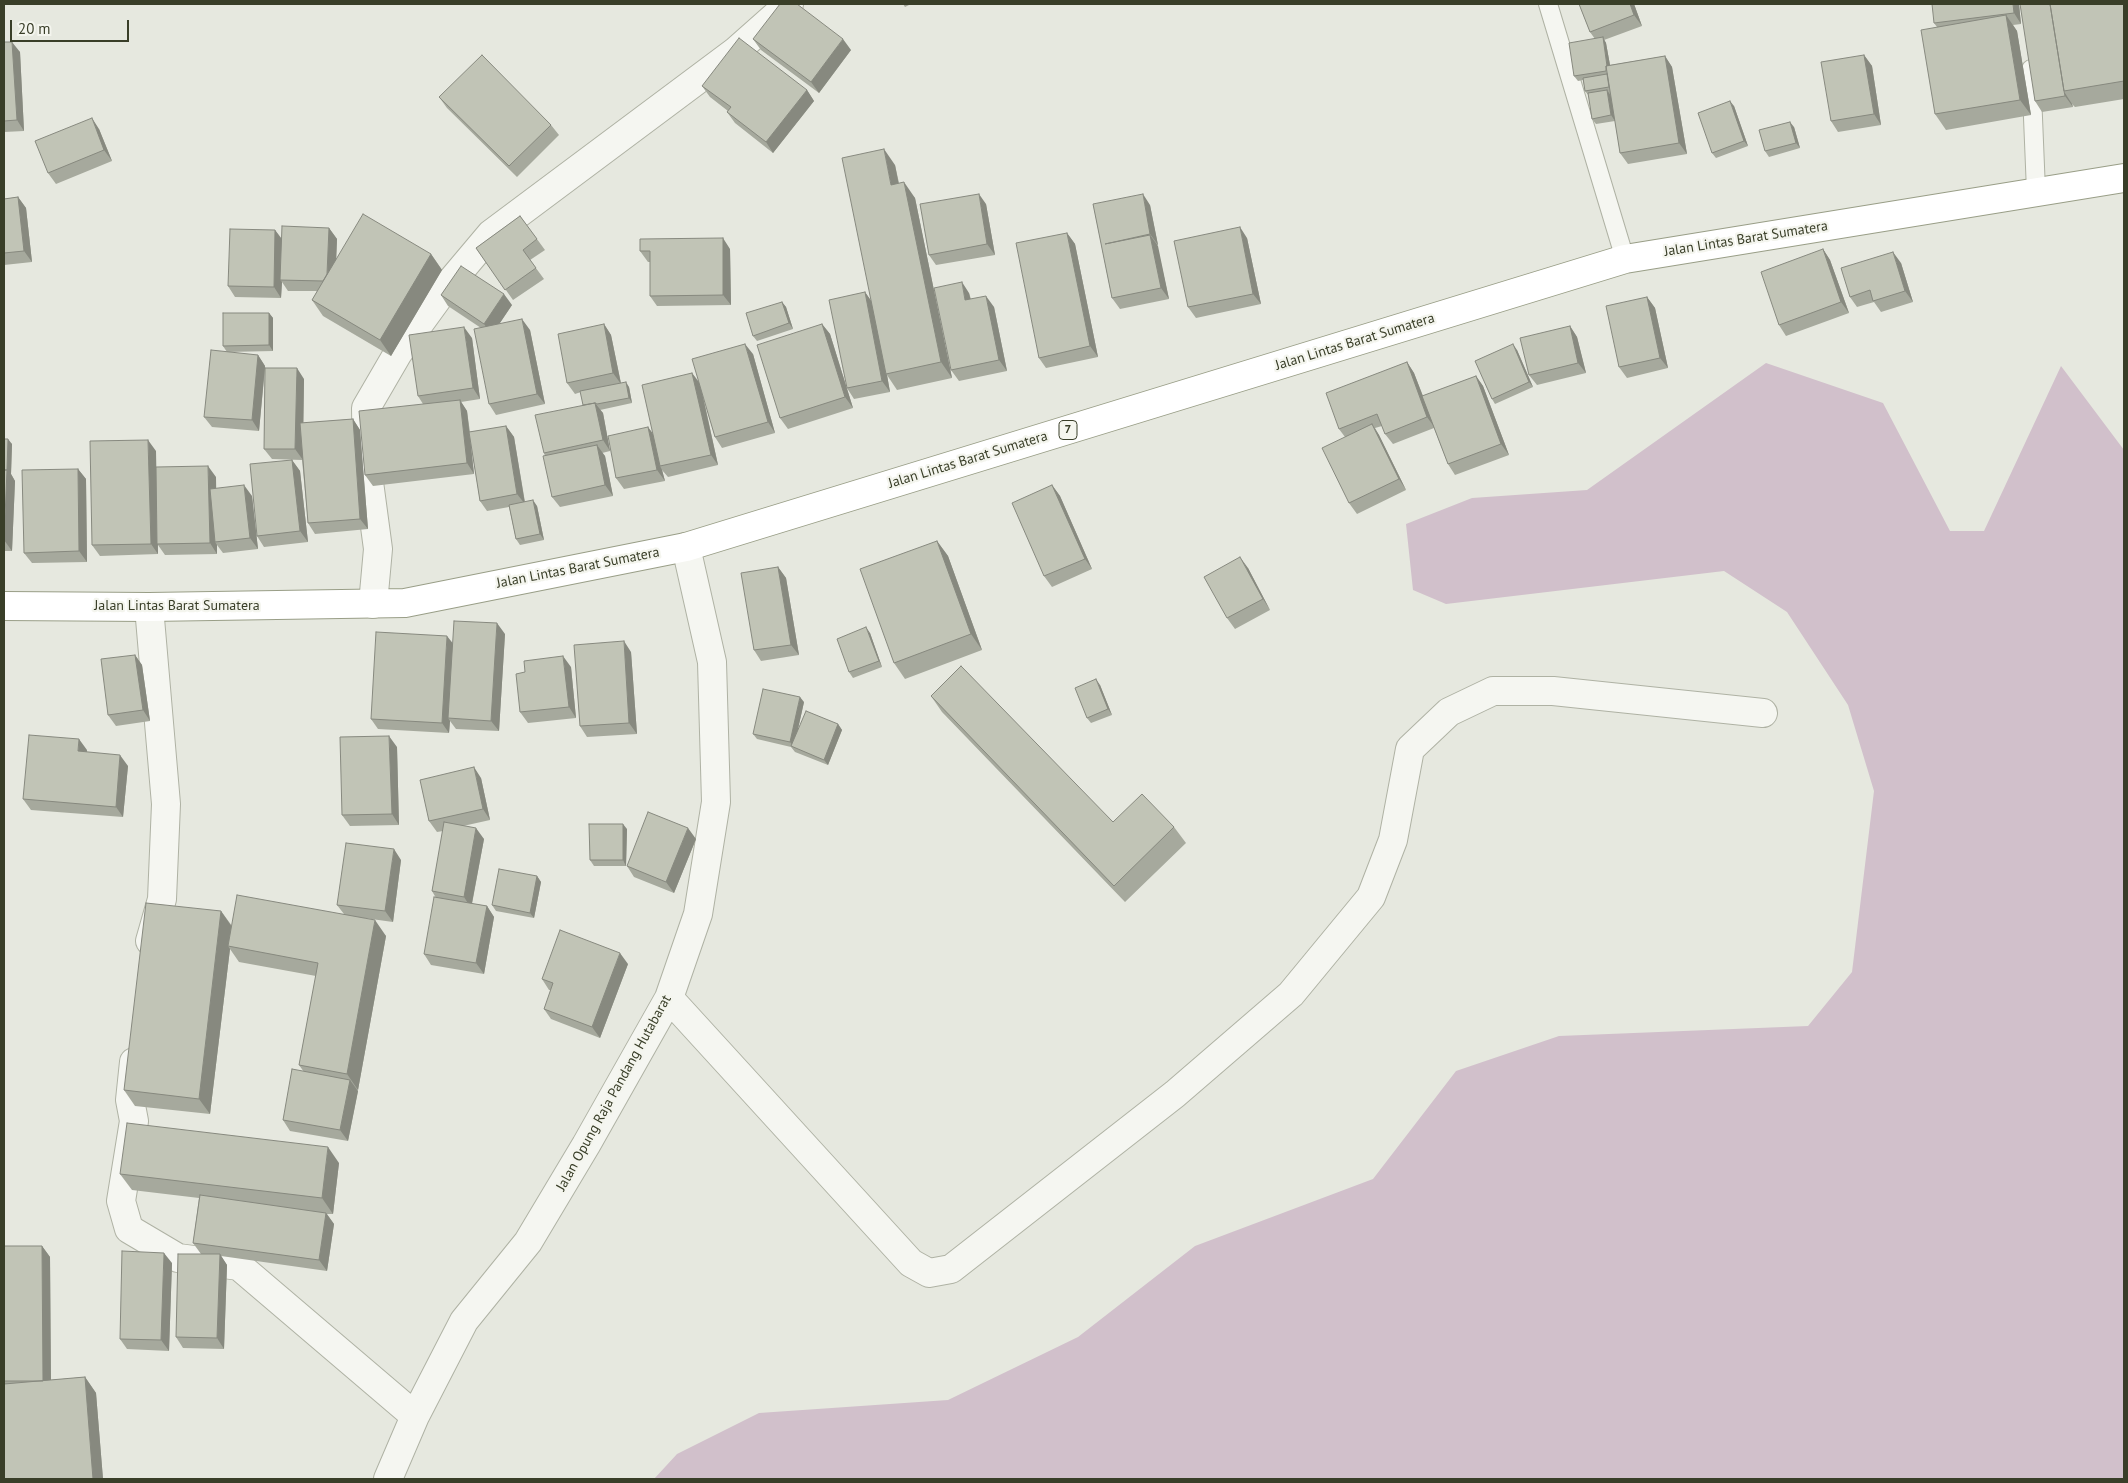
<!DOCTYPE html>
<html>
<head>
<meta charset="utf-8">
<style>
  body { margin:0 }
  #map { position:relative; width:2128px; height:1483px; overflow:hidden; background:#e6e8df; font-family:"PT Sans",sans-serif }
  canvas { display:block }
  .frame { position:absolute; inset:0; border:5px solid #393e28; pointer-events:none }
  .scale { position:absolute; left:10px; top:20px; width:119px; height:22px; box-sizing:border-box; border:2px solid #393e28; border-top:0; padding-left:6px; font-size:15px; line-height:18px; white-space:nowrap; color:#393e28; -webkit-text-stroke:4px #f4f5ee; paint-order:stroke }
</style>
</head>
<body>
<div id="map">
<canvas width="2128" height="1483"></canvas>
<div class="frame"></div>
<div class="scale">20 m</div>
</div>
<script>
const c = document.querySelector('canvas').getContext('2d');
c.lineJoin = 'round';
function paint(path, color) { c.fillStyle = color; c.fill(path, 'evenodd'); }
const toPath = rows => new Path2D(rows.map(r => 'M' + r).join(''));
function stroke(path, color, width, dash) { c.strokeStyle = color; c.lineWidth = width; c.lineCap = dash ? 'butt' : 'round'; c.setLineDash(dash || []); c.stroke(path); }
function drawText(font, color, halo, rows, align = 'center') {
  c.font = font + ' "PT Sans",sans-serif'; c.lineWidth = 4.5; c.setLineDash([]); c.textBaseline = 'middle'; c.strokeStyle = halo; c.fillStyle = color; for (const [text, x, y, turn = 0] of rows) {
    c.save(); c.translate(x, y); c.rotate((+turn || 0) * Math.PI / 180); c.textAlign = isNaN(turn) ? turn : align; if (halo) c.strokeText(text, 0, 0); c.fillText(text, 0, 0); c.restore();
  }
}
const green = toPath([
  [1766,363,1883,403,1950,531,1984,531,2061,366,2124,450,2124,1479,654,1479,677,1454,759,1413,948,1400,1078,1337,1195,1246,1373,1179,1456,1071,1559,1036,1808,1026,1852,972,1874,791,1848,705,1787,612,1724,571,1446,604,1413,590,1406,524,1472,498,1587,490]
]);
const service = toPath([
  [1548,4,1625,259],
  [2031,69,2036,191]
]);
const minor = toPath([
  [373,604,378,549,367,467,366,408,398,353,443,291,491,234,736,51,789,4],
  [149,607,166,804,162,899,150,941],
  [669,998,911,1263,929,1273,951,1269,1175,1094,1291,994,1371,897,1393,840,1410,749,1449,712,1493,691,1553,691,1763,713],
  [134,1062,130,1100,134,1121,121,1201,129,1229,178,1258,239,1266,415,1416],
  [388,1479,415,1416,464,1321,528,1242,586,1145,669,998,698,914,716,802,712,662,686,547]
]);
const trunk = toPath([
  [4,606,149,607,405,603,686,547,1625,259,2124,178]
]);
const wall = toPath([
  [903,4,911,4,905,7],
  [1579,4,1634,4,1642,26,1604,40,1606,43,1610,65,1665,56,1672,67,1687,154,1628,164,1620,153,1615,121,1596,124,1592,119,1589,96,1585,91,1583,80,1578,81,1574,76,1595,39,1590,32],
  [2019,4,2021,24,2013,25,2017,31,2031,115,1946,130,1935,114,1937,27,1934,23],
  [2124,4,2124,99,2075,107,2072,104,2073,107,2042,112,2035,101],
  [753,39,851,50,819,93,761,50],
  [4,42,20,52,24,131,4,132],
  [1864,55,1872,66,1881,125,1838,132,1831,121],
  [702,86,807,90,814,101,773,153,735,123,727,112,728,111,710,97],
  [439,97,551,125,559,135,517,177,447,108],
  [1734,106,1748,146,1716,158,1712,153],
  [1794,127,1800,148,1769,157,1765,151],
  [99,129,112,161,56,184,48,173],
  [895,165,899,183,915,198,952,378,897,390,887,375,890,392,854,399,847,388,865,292,871,301],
  [18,197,26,208,32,262,4,265,4,199],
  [986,204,995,255,936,265,929,255],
  [1093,204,1150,205,1158,245,1157,245,1169,299,1120,309,1112,298],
  [520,216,545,250,530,260,544,279,513,300,476,248],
  [329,228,337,239,336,259,431,254,442,270,391,356,323,316,312,300,317,291,288,291,282,282,281,298,235,297,228,286,275,230,282,239],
  [1067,233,1075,244,1098,357,1046,368,1039,358],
  [1247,238,1261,304,1196,318,1188,307],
  [730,249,731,305,657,306,650,296,650,262,648,262,640,251],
  [1823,249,1830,260,1849,313,1786,336,1779,325],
  [1901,263,1913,302,1881,312,1874,302,1857,307,1850,297],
  [969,293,971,299,994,307,1007,371,959,381,951,370],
  [441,295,512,305,499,324,530,330,545,404,496,415,489,404,481,328,448,306],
  [1647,297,1655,308,1668,368,1627,378,1619,367],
  [782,302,786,307,793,329,757,341,753,336],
  [269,313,273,318,273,351,227,352,223,346],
  [604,324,611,335,621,383,629,387,632,403,600,410,603,413,610,451,602,453,605,456,613,496,560,507,552,497,545,456,544,453,583,405,581,392,575,394,567,383],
  [822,324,830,334,853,408,788,429,780,418],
  [1570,326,1577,337,1586,373,1537,385,1529,375],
  [472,338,480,399,461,402,467,411,470,432,506,426,514,437,525,502,537,506,544,540,520,545,516,539,509,507,487,511,480,501,471,445,474,474,373,486,365,475,423,404,418,396],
  [1517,350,1533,387,1495,404,1492,399],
  [753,354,775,433,722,448,715,437,702,391,718,465,668,477,662,470,665,481,624,489,616,478,648,427,653,434,692,373,699,382],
  [258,355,265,366,265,368,304,379,303,423,353,419,360,430,368,529,315,534,308,523,302,460,272,459,264,449,265,369,259,431,212,427,204,417],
  [1407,362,1414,373,1423,396,1476,376,1483,386,1509,455,1455,475,1448,464,1434,428,1393,444,1385,434,1382,426,1375,428,1379,435,1406,490,1357,514,1349,503,1345,437,1339,429],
  [4,439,12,444,11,474,15,481,12,551,4,551],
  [156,451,156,467,216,477,216,489,252,496,258,549,223,553,217,545,217,554,165,555,158,545,158,554,100,556,92,545],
  [292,460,300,471,308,542,264,547,257,536],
  [78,469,86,479,87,562,32,563,24,553],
  [1052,485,1060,496,1092,569,1052,587,1044,576],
  [937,541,948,556,982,650,905,679,894,663],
  [778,567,786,578,799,655,761,661,754,650],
  [1248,568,1270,610,1235,629,1227,618],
  [870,633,882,667,853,678,849,672],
  [505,634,499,731,456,729,450,721,449,733,378,729,371,719,453,643],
  [631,652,637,734,587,737,580,726],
  [135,655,142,665,150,721,116,726,108,715],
  [571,667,576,718,528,723,520,712],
  [1100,685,1112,715,1091,723,1087,718],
  [931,696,1113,822,1174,827,1186,843,1125,902,942,712],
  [804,702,798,729,838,724,842,730,828,765,795,752,791,747,757,739,753,734],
  [397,747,399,825,350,826,342,815],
  [87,750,87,752,128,766,123,817,31,810,23,799],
  [481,778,490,820,463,826,484,839,472,904,487,906,494,917,484,974,431,965,424,954,436,898,432,891,443,831,437,832,429,821],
  [627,829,626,866,594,866,590,860],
  [696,839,674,893,634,877,627,866],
  [401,860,393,922,364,918,386,936,358,1090,356,1089,358,1091,348,1141,290,1131,283,1120,304,1072,299,1065,316,976,239,962,230,949,210,1114,135,1106,124,1090,221,911,232,926,344,914,337,905],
  [537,876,541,882,534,918,496,911,492,905],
  [628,964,600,1038,551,1019,544,1009,551,990,549,990,542,979],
  [339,1163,333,1214,327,1214,334,1224,327,1271,221,1256,227,1265,224,1349,183,1348,176,1337,205,1254,201,1254,193,1243,199,1198,132,1190,120,1174],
  [4,1246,42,1246,50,1257,51,1380,85,1377,96,1393,103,1479,4,1479],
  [172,1263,169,1351,127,1349,120,1339]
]);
const shadedWall = toPath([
  [1630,4,1634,4,1642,26,1634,15],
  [2013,4,2019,4,2021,24,2014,13],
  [2006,15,2017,31,2031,115,2020,100],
  [1603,37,1606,43,1612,76,1608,71],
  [843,39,851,50,819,93,811,82],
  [12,42,20,52,24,131,17,120],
  [1864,55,1872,66,1881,125,1874,114],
  [1665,56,1672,67,1687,154,1679,143],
  [807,90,814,101,773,153,766,142],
  [1607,90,1611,96,1615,121,1611,115],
  [2065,93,2072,104,2073,107,2065,96],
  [1730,101,1734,106,1748,146,1744,141],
  [92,118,99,129,112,161,104,150],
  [1790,122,1794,127,1800,148,1796,143],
  [884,149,895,165,902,201,891,185],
  [904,182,915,198,952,378,941,362],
  [979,194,986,204,995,255,987,244],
  [1143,194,1150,205,1158,245,1150,234],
  [18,197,26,208,32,262,24,251],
  [1240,227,1247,238,1261,304,1253,294],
  [329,228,337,239,335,292,327,281],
  [275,230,283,241,280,280,282,282,281,298,274,287],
  [1067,233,1075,244,1098,357,1090,346],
  [1150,235,1158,246,1169,299,1161,288],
  [723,238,730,249,731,305,723,295],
  [1823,249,1830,260,1849,313,1841,302],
  [1893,252,1901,263,1913,302,1905,291],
  [431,254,442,270,391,356,380,340],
  [962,282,969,293,973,311,965,300],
  [865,292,872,302,886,374,887,375,890,392,882,381],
  [504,294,512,305,492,335,484,324],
  [986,296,994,307,1007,371,999,360],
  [1647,297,1655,308,1668,368,1660,358],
  [782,302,786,307,793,329,789,323],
  [269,313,273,318,273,351,269,345],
  [522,319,530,330,545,404,537,394],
  [604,324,611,335,621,384,613,373],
  [822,324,830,334,853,408,845,397],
  [1570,326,1577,337,1586,373,1578,363],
  [464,327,472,338,480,399,473,388],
  [745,344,753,354,775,433,768,422],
  [1513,344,1517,350,1533,387,1529,382],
  [258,355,265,366,259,431,252,420],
  [1407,362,1414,373,1435,428,1427,417],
  [297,368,304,379,303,460,295,449],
  [692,373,700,384,718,465,711,455],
  [1476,376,1483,386,1509,455,1501,444],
  [626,382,629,387,632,403,629,398],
  [460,400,467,411,474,474,467,463],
  [595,403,603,413,610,451,603,440],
  [353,419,360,430,368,529,360,519],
  [1372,424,1379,435,1406,490,1399,479],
  [506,426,514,437,525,504,517,494],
  [648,427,656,438,660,466,662,470,665,481,657,470],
  [8,439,12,444,11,474,15,481,12,551,4,540],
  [148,440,156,451,158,554,151,544],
  [597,445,605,456,613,496,605,485],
  [292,460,300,471,308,542,300,531],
  [208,466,216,477,217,542,215,542,217,545,217,554,210,543],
  [78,469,86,479,87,562,79,551],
  [244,485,252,496,258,549,250,538],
  [1052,485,1060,496,1092,569,1085,559],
  [533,500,537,506,544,540,540,534],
  [937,541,948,556,982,650,971,634],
  [1240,557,1248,568,1270,610,1263,599],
  [778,567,786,578,799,655,791,645],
  [497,623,505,634,499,731,491,721],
  [866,627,870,633,882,667,879,661],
  [447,636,455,646,448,718,450,721,449,733,442,723],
  [624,641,631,652,637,734,629,723],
  [135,655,142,665,150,721,143,710],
  [563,656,571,667,576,718,569,707],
  [1096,679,1100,685,1112,715,1108,709],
  [800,697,804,702,794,747,790,742],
  [838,724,842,730,828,765,824,760],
  [389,736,397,747,399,825,392,814],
  [79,739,87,750,86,762,78,751],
  [120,755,128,766,123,817,116,807],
  [474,767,481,778,490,820,483,809],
  [623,824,627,829,626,866,623,860],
  [476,828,484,839,471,908,464,897],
  [688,828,696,839,674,893,666,882],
  [394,849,401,860,393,922,385,911],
  [537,876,541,882,534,918,530,913],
  [487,906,494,917,484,974,476,963],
  [221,911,232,927,228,946,230,949,210,1114,199,1099],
  [375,920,386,936,358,1090,347,1074],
  [620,953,628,964,600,1038,592,1027],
  [350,1080,358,1091,348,1141,340,1130],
  [328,1147,339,1163,333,1214,322,1198],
  [326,1213,334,1224,327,1271,319,1260],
  [42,1246,50,1257,51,1391,43,1381],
  [164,1253,172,1263,169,1351,161,1340],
  [220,1254,227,1265,224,1349,217,1338],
  [85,1377,96,1393,103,1479,93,1479]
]);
const building = toPath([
  [780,4,797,4,843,39,811,82,753,39,780,4],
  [1579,4,1630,4,1634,15,1590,32,1579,4],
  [1932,4,2013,4,2014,13,1934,23,1932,4],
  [2020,4,2050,4,2064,91,2065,96,2035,101,2020,4],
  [2050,4,2124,4,2124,81,2064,91,2050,4],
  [2006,15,2020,100,1935,114,1921,30,2006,15],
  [1603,37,1607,66,1606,66,1606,71,1574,76,1569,43,1603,37],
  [739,38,807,90,766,142,727,112,731,107,702,86,739,38],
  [4,42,12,42,17,120,4,121,4,42],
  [482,55,551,125,509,166,439,97,482,55],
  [1864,55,1874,114,1831,121,1821,62,1864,55],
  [1665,56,1679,143,1620,153,1606,66,1665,56],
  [1607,74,1609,87,1585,91,1583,78,1607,74],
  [1607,90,1611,115,1592,119,1588,93,1607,90],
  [1730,101,1744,141,1712,153,1698,113,1730,101],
  [92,118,104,150,48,173,35,141,92,118],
  [1790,122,1796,143,1765,151,1759,130,1790,122],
  [884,149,891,185,904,182,941,362,886,374,842,158,884,149],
  [979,194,987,244,929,255,920,204,979,194],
  [1143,194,1150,234,1105,244,1150,235,1161,288,1112,298,1093,204,1143,194],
  [18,197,24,251,4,253,4,199,18,197],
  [363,214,431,254,380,340,312,300,363,214],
  [520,216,537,239,523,250,536,268,505,290,476,248,520,216],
  [282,226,329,228,327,274,323,281,280,280,282,226],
  [1240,227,1253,294,1188,307,1174,241,1240,227],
  [230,229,275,230,274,287,228,286,230,229],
  [1067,233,1090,346,1039,358,1016,243,1067,233],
  [723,238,723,295,650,296,650,251,640,251,640,239,723,238],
  [1823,249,1841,302,1779,325,1761,272,1823,249],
  [1893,252,1905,291,1873,301,1870,290,1850,297,1841,268,1893,252],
  [461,266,504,294,484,324,441,295,461,266],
  [962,282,965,300,986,296,999,360,951,370,934,288,962,282],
  [865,292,882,381,847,388,829,300,865,292],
  [1647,297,1660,358,1619,367,1606,306,1647,297],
  [782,302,789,323,753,336,746,313,782,302],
  [223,313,269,313,269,345,223,346,223,313],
  [522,319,537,394,489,404,474,329,522,319],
  [604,324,613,373,567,383,558,334,604,324],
  [822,324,845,397,780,418,757,345,822,324],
  [1570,326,1578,363,1529,375,1520,338,1570,326],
  [464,327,473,388,418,396,409,335,464,327],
  [745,344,768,422,715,437,692,359,745,344],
  [1513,344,1529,382,1492,399,1475,361,1513,344],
  [211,350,258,355,252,420,204,417,211,350],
  [1407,362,1427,417,1385,434,1377,414,1339,429,1326,393,1407,362],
  [265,368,297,368,295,449,264,449,265,368],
  [692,373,711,455,660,466,642,385,692,373],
  [1476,376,1501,444,1448,464,1422,396,1476,376],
  [626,382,629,398,597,404,595,403,583,405,580,391,626,382],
  [460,400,467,463,365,475,359,411,460,400],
  [595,403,603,440,544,453,535,415,595,403],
  [353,419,360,519,308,523,300,423,353,419],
  [1372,424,1399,479,1349,503,1322,448,1372,424],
  [506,426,517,494,480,501,469,432,506,426],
  [648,427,657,470,616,478,608,436,648,427],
  [4,439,8,439,7,470,4,470,4,439],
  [148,440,151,544,92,545,90,441,148,440],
  [597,445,605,485,552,497,543,456,597,445],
  [292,460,300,531,257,536,250,464,292,460],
  [208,466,210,543,157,544,156,467,208,466],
  [78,469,79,551,24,553,22,470,78,469],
  [4,470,7,470,4,540,4,470],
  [244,485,250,538,215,542,210,489,244,485],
  [1052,485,1085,559,1044,576,1012,503,1052,485],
  [533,500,540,534,516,539,509,505,533,500],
  [937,541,971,634,894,663,860,569,937,541],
  [1240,557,1263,599,1227,618,1204,577,1240,557],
  [778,567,791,645,754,650,741,573,778,567],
  [454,621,497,623,491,721,448,718,454,621],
  [866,627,879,661,849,672,837,639,866,627],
  [376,632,447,636,442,723,371,719,376,632],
  [624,641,629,723,580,726,574,645,624,641],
  [135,655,143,710,108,715,101,659,135,655],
  [563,656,569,707,520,712,516,674,525,672,524,661,563,656],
  [961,666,1113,822,1142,794,1174,827,1114,886,931,696,961,666],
  [1096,679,1108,709,1087,718,1075,688,1096,679],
  [763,689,800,697,790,742,753,734,763,689],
  [806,711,838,724,824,760,791,746,806,711],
  [29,735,79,739,78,751,120,755,116,807,23,799,29,735],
  [389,736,392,814,342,815,340,737,389,736],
  [474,767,483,809,429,821,420,780,474,767],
  [648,812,688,828,666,882,627,866,648,812],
  [444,822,476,828,464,897,432,891,444,822],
  [589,824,623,824,623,860,590,860,589,824],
  [346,843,394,849,385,911,337,905,346,843],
  [499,869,537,876,530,913,492,905,499,869],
  [237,895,375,920,347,1074,299,1065,318,963,228,946,237,895],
  [434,897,487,906,476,963,424,954,434,897],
  [146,903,221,911,199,1099,124,1090,146,903],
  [560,930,620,953,592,1027,544,1009,553,983,542,979,560,930],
  [292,1069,350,1080,340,1130,283,1120,292,1069],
  [127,1123,328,1147,322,1198,120,1174,127,1123],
  [200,1195,326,1213,319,1260,193,1243,200,1195],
  [4,1246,42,1246,43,1381,4,1381,4,1246],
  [122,1251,164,1253,161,1340,120,1339,122,1251],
  [178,1254,220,1254,217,1338,176,1337,178,1254],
  [85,1377,93,1479,4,1479,4,1384,85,1377]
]);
const shields = [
  [1068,430,18]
];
const shieldNames = [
  ["7",1068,430]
];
const streetNames = [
  ["Jalan Lintas Barat Sumatera",1746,239,-9],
  ["Jalan Lintas Barat Sumatera",1355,342,-17],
  ["Jalan Lintas Barat Sumatera",968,460,-17],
  ["Jalan Lintas Barat Sumatera",578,568,-11],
  ["Jalan Lintas Barat Sumatera",177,606],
  ["Jalan Opung Raja Pandang Hutabarat",614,1093,-61]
];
paint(green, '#d1c0cb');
stroke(service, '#afb2a4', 20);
stroke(minor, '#afb2a4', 30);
stroke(trunk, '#999e87', 30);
stroke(service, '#f5f6f1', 18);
stroke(minor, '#f5f6f1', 28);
stroke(trunk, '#fff', 28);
paint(wall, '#a6a99d');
paint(shadedWall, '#87897f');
paint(building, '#c1c4b6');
stroke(building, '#87897f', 1);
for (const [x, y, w] of shields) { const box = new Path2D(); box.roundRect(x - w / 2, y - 9.5, w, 19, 4); c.fillStyle = '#f4f5ee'; c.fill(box); stroke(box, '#393e28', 1); }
drawText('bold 12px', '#393e28', null, shieldNames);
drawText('14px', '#393e28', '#f4f5ee', streetNames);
</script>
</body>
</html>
